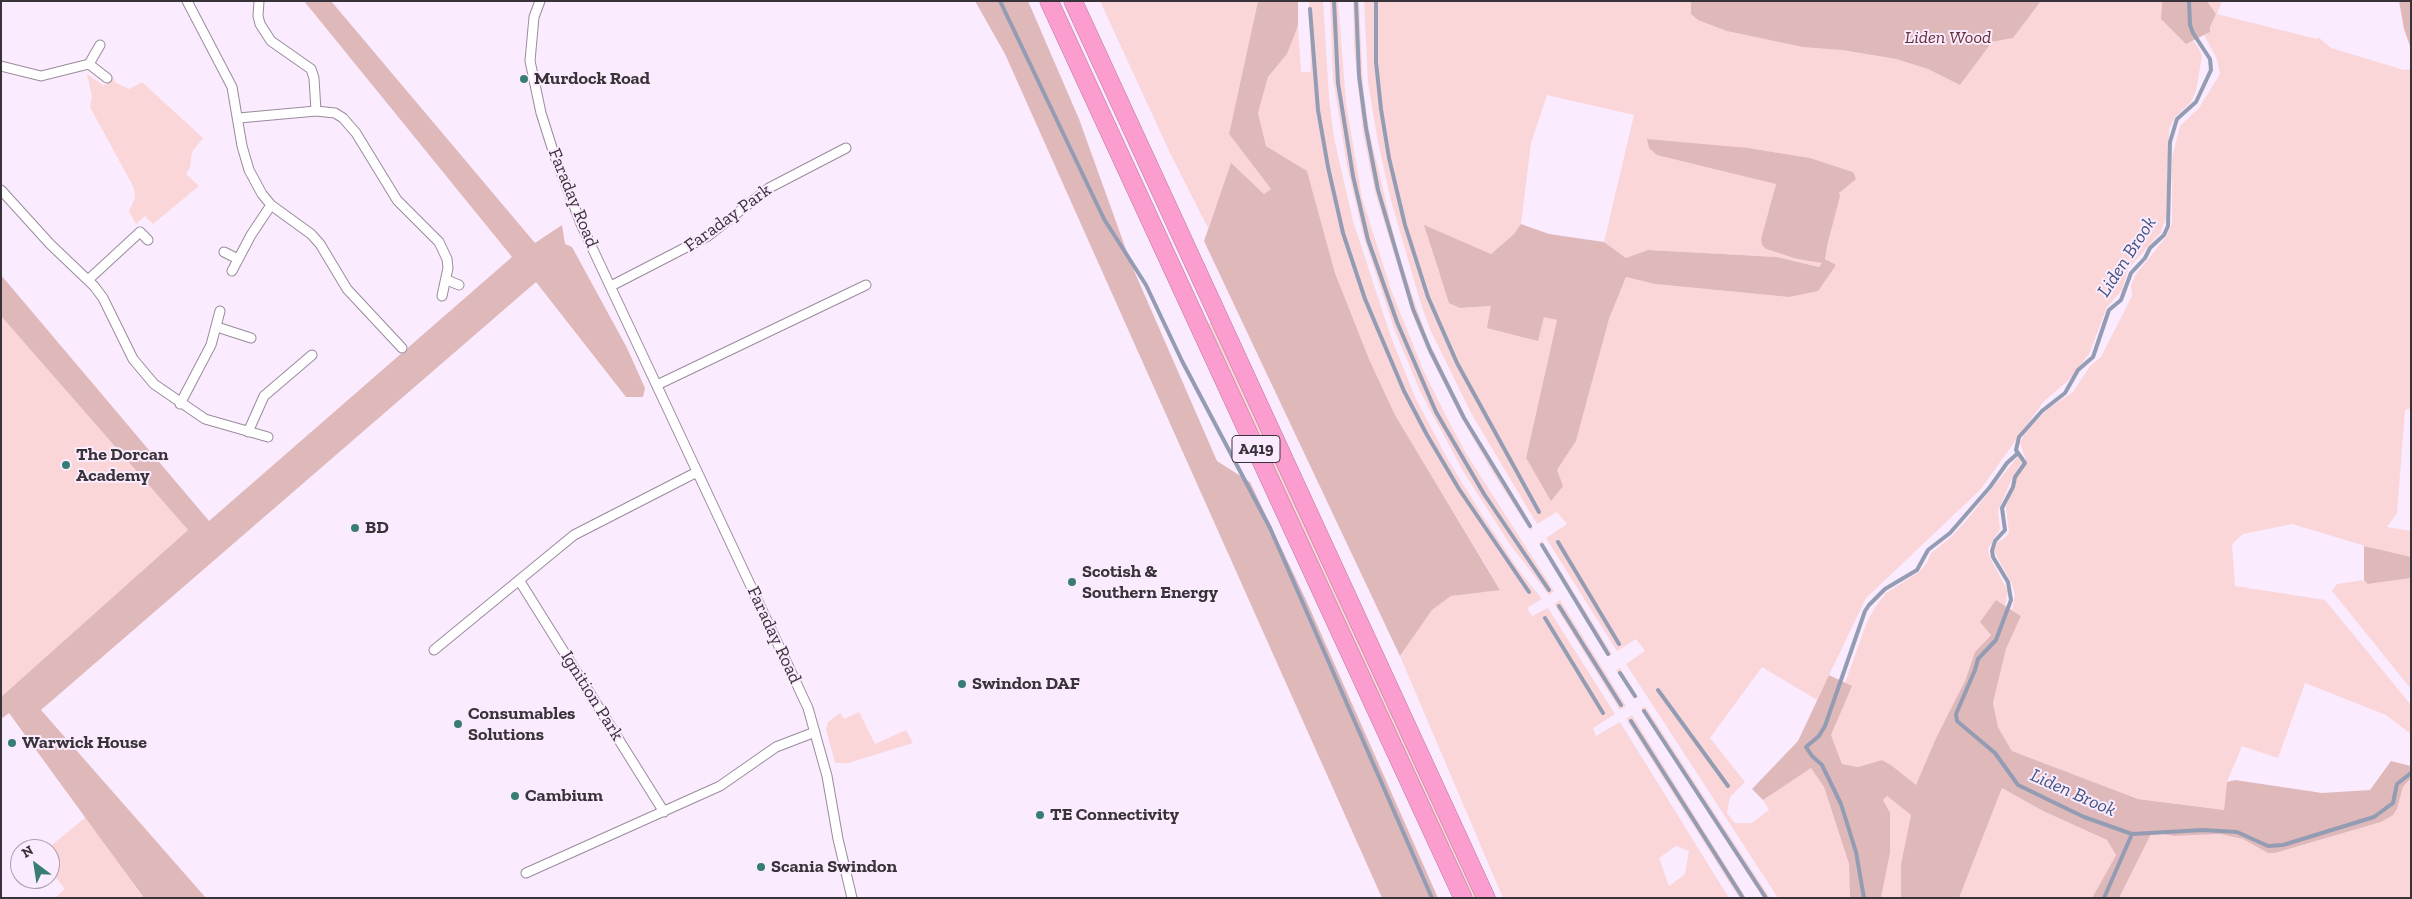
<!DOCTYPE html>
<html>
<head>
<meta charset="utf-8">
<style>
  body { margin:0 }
  #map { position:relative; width:2412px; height:899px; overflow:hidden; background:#fbebfe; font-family:"Zilla Slab",serif }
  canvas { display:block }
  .frame { position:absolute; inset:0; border:2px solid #383239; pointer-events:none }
  .north { position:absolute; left:10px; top:839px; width:50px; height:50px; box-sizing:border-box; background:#fbebfe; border:1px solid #ada1af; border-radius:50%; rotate:329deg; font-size:14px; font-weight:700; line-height:20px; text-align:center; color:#383239 }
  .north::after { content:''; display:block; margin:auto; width:18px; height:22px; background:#387d73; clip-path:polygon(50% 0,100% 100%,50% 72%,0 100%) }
</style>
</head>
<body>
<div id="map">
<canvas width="2412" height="899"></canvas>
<div class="frame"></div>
<div class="north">N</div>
</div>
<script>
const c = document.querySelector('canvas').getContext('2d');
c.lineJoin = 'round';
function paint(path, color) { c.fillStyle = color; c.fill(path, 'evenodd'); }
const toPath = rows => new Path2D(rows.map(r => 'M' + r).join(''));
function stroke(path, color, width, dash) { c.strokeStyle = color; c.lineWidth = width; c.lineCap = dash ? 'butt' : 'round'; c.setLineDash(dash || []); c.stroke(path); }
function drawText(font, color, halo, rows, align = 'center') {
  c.font = font + ' "Zilla Slab",serif'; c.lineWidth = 4; c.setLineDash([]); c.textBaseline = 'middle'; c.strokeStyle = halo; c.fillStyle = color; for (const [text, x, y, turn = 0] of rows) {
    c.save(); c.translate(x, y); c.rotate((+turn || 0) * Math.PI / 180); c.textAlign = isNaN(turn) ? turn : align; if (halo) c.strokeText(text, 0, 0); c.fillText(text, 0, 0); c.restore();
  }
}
const green = toPath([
  [1100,1,1258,1,1229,134,1271,189,1264,194,1231,164,1208,228,1171,155],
  [1309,1,1323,1,1329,97,1334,138,1353,221,1391,337,1415,397,1447,458,1477,507,1520,572,1542,599,1527,608,1532,616,1548,608,1615,714,1593,728,1596,736,1620,722,1729,898,1503,898,1400,656,1432,610,1451,596,1500,589,1395,415,1369,359,1335,273,1307,171,1266,146,1258,113,1268,77,1287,54,1298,26,1301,72,1311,72],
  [1676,846,1689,851,1685,874,1669,886,1659,858],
  [1330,1,1338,1,1346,103,1362,198,1391,290,1424,372,1448,420,1467,455,1554,591,1549,595,1509,543,1463,471,1421,393,1395,331,1364,238,1347,166,1333,78],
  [1353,1,1359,1,1363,86,1369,130,1398,253,1416,306,1429,342,1468,422,1533,528,1530,530,1493,473,1462,419,1426,348,1412,313,1375,192,1363,133,1354,47],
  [1364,1,1691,1,1691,14,1823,47,1896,59,1928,69,1960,85,1992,42,2013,38,2041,1,2162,1,2161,19,2186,43,2193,40,2198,47,2202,56,2196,91,2191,102,2175,117,2169,129,2166,218,2161,232,2128,269,2122,290,2107,307,2089,354,2069,380,2044,401,1980,490,1866,598,1817,700,1762,667,1710,738,1745,782,1730,797,1727,813,1735,823,1752,823,1769,810,1763,800,1811,767,1824,787,1849,864,1850,898,1778,898,1626,664,1645,651,1636,639,1617,651,1546,538,1567,524,1557,512,1537,524,1471,413,1430,329,1420,301,1390,197,1377,137,1368,82],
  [1547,95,1634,115,1604,242,1626,258,1648,250,1777,257,1820,267,1822,263,1797,259,1766,249,1761,239,1776,184,1732,172,1748,148,1810,158,1853,172,1839,193,1828,242,1825,259,1836,265,1789,297,1655,284,1626,277,1609,319,1576,441,1557,470,1551,500,1526,458,1557,320,1544,316,1538,340,1492,306,1460,308,1439,273,1425,226,1491,254,1514,234,1521,224,1531,143],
  [2207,1,2222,1,2217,14,2317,39,2318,37,2331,48,2404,70,2411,69,2411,408,2405,410,2397,513,2387,527,2411,531,2411,557,2389,553,2292,524,2243,534,2232,544,2235,586,2325,600,2411,705,2411,734,2386,715,2305,683,2278,758,2242,746,2227,782,2224,810,2138,799,2012,751,1998,727,1993,703,2006,649,2021,616,2012,610,2015,595,2012,584,1994,551,1997,543,2006,537,2009,532,2006,507,2018,475,2027,463,2020,443,2026,431,2049,408,2073,392,2090,366,2101,357,2132,296,2131,285,2136,274,2166,237,2172,223,2172,158,2180,126,2199,108,2220,74,2217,59,2204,35,2210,32,2210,27,2216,14],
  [87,74,104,86,112,76,116,83,129,89,142,82,203,138,192,152,190,167,186,174,199,186,153,224,145,216,136,224,129,211,135,198,134,188,90,107,92,97],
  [1,316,188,530,1,697],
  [1212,322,1478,898,1471,898,1207,325],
  [2018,456,2022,463,2013,476,1998,511,2000,529,1988,549,1990,558,2008,591,2005,606,1996,600,1991,634,1975,652,1965,681,1936,738,1916,786,1891,765,1882,760,1858,767,1842,764,1831,735,1851,686,1845,683,1867,622,1876,606,1886,593,1919,572,1927,563,1931,553,1950,538,1965,522],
  [1542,541,1612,654,1608,657,1539,543],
  [2411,578,2411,689,2332,591,2337,584,2364,580,2369,584],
  [1560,600,1626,706,1620,710,1554,604],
  [1620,668,1638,697,1634,699,1616,670],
  [1645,706,1770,898,1763,898,1641,709],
  [859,712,875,744,906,730,913,743,848,763,835,763,826,729,828,722,840,713,844,719],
  [1632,715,1746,898,1739,898,1626,719],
  [2411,778,2411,898,2119,898,2152,832,2174,836,2220,834,2243,839,2268,853,2275,853,2381,822,2392,815,2397,809,2403,787],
  [2002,788,2043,811,2107,840,2116,855,2092,898,1959,898],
  [1887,796,1911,815,1901,864,1901,898,1881,898,1890,853,1883,800],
  [86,817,136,888,144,898,55,898,65,889,50,870,50,867,56,862,50,855,50,849,47,849]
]);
const forest = toPath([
  [304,1,331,1,535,243,562,225,565,244,572,247,627,348,645,388,643,397,626,397,536,282,41,710,206,898,144,898,9,713,1,719,1,697,188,530,1,316,1,275,209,521,512,257],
  [975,1,1028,1,1079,119,1132,266,1217,461,1250,482,1307,602,1438,898,1382,898,1005,54],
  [1258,1,1298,1,1298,26,1287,54,1268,77,1258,113,1266,146,1307,171,1335,273,1369,359,1395,415,1500,590,1451,596,1432,610,1400,656,1204,241,1231,163,1264,194,1271,189,1229,134],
  [1691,1,2041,1,2013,38,1992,42,1960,85,1928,69,1896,59,1842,50,1803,47,1727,31,1698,20,1691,14],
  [2162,1,2207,1,2216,14,2210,27,2210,32,2186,44,2161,19],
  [2399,1,2411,1,2411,49,2404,29],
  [1647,139,1748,148,1810,158,1853,172,1856,179,1839,193,1840,196,1828,242,1825,259,1836,265,1818,291,1789,297,1655,284,1626,277,1609,319,1576,441,1557,470,1563,486,1551,501,1526,458,1557,320,1544,317,1538,341,1487,328,1491,306,1460,308,1449,303,1424,225,1491,254,1514,234,1521,224,1549,234,1604,242,1626,258,1648,250,1777,257,1819,267,1822,263,1797,259,1766,249,1762,245,1761,239,1776,184,1657,155,1649,148],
  [2364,546,2411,557,2411,578,2368,584,2364,580],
  [1996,600,2021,616,2006,649,1993,703,1998,727,2012,751,2138,799,2224,810,2227,782,2235,780,2322,793,2370,790,2391,761,2411,766,2411,778,2403,787,2397,809,2393,815,2381,822,2275,853,2268,853,2243,839,2220,834,2174,836,2152,832,2119,898,2092,898,2116,855,2107,840,2043,811,2002,788,1959,898,1901,898,1901,864,1911,815,1887,796,1883,800,1890,813,1890,853,1881,898,1850,898,1849,864,1824,787,1811,768,1763,800,1752,789,1798,741,1829,675,1852,686,1831,735,1842,764,1858,767,1882,760,1891,765,1916,785,1936,738,1965,681,1975,652,1991,635,1980,622]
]);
const stream = toPath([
  [1000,1,1104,219,1146,285,1182,361,1270,528,1432,898],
  [1334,1,1338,83,1353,176,1368,240,1397,322,1436,412,1484,494,1549,590],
  [1356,1,1359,76,1366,128,1378,190,1413,309,1430,350,1464,418,1530,526],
  [1376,1,1376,62,1381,109,1389,158,1405,225,1428,297,1457,363,1539,512],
  [2189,1,2190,25,2193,33,2210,59,2211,70,2196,102,2177,119,2170,142,2168,226,2164,235,2150,248,2145,258,2131,273,2121,300,2109,310,2093,357,2078,370,2065,393,2042,411,2019,437,2016,450,2025,463,2015,477,2013,487,2002,508,2005,530,1995,541,1992,551,1993,557,2008,582,2011,600,1996,640,1978,659,1975,670,1956,714,1957,721,1995,753,2018,785,2084,817,2132,834,2203,830,2237,832,2268,846,2283,845,2374,817,2393,803,2397,784,2411,773],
  [1310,9,1318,110,1328,167,1343,233,1365,299,1404,391,1427,435,1459,489,1529,592],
  [1558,542,1619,644],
  [1542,545,1608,654],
  [1559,606,1621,705],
  [1545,618,1603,713],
  [1620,673,1635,696],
  [1658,690,1728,786],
  [1644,711,1766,898],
  [1631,721,1743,898],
  [1864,898,1856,852,1841,804,1822,765,1812,756,1806,747,1819,736,1825,726,1865,611,1869,605,1885,589,1917,570,1928,550,1950,533,1990,487,2007,463,2018,453],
  [2104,898,2132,834]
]);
const street = toPath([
  [187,1,232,87,242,146,249,170,262,194,271,205,311,234,320,244,347,289,402,348],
  [259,1,258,16,260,24,271,41,311,69,314,78,316,111],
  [540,1,534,17,530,61,541,113,554,154,581,224,808,708,827,776,838,839,852,898],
  [100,45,89,64,107,78],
  [1,66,41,76,89,64],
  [239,118,316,111,335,113,343,118,356,133,397,200,439,242,447,259,448,268,442,296],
  [1,190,50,244,94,286,103,298,133,359,154,384,205,419,268,437],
  [224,252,238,259],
  [232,271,251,235,271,205],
  [88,280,140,232,148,240],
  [447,280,459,285],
  [611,286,708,236,769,188,846,148],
  [217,327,251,338],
  [657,385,866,285],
  [180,404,211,345,220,311],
  [248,432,264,396,312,355],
  [519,580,664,812],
  [434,650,574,535,697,472],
  [526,873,720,786,776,747,815,732]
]);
const highway = toPath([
  [1049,1,1463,898],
  [1073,1,1486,898]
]);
const markers = [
  [524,79,5,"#387d73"],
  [66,465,5,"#387d73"],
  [355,528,5,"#387d73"],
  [1072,582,5,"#387d73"],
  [962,684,5,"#387d73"],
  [458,724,5,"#387d73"],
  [12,743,5,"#387d73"],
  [515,796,5,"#387d73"],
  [1040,815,5,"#387d73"],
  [761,867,5,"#387d73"]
];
const shields = [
  [1256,449,48]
];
const shieldNames = [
  ["A419",1256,449]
];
const parkNames = [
  ["Liden Wood",1948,38]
];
const poiNames = [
  ["Murdock Road",534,79],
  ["The Dorcan",76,455],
  ["Academy",76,476],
  ["BD",365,528],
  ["Scotish &",1082,572],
  ["Southern Energy",1082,593],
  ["Swindon DAF",972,684],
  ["Consumables",468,714],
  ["Solutions",468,735],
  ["Warwick House",22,743],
  ["Cambium",525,796],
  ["TE Connectivity",1050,815],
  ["Scania Swindon",771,867]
];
const streetNames = [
  ["Faraday Road",573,198,68],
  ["Faraday Park",728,218,-36],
  ["Faraday Road",774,635,65],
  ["Ignition Park",592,696,58]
];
const waterNames = [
  ["Liden Brook",2127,257,-57],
  ["Liden Brook",2073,793,24]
];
paint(green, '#fad6d8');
paint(forest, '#dfb8ba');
stroke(stream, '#949cb4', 4);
stroke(street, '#998b9c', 11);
stroke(highway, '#b7789a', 19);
stroke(street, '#fff', 9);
stroke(highway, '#fb9ecf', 18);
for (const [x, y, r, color] of markers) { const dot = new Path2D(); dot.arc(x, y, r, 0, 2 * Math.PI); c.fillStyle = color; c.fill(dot); stroke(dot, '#fbebfe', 2); }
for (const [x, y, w] of shields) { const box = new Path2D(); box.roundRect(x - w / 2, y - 13.5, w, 27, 4); c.fillStyle = '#fbebfe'; c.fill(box); stroke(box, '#383239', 1); }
drawText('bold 16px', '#383239', null, shieldNames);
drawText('italic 18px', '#653136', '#fbebfe', parkNames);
drawText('bold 18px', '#383239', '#fbebfe', poiNames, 'left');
drawText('18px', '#383239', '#fbebfe', streetNames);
drawText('italic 19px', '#415480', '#fbebfe', waterNames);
</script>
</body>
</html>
